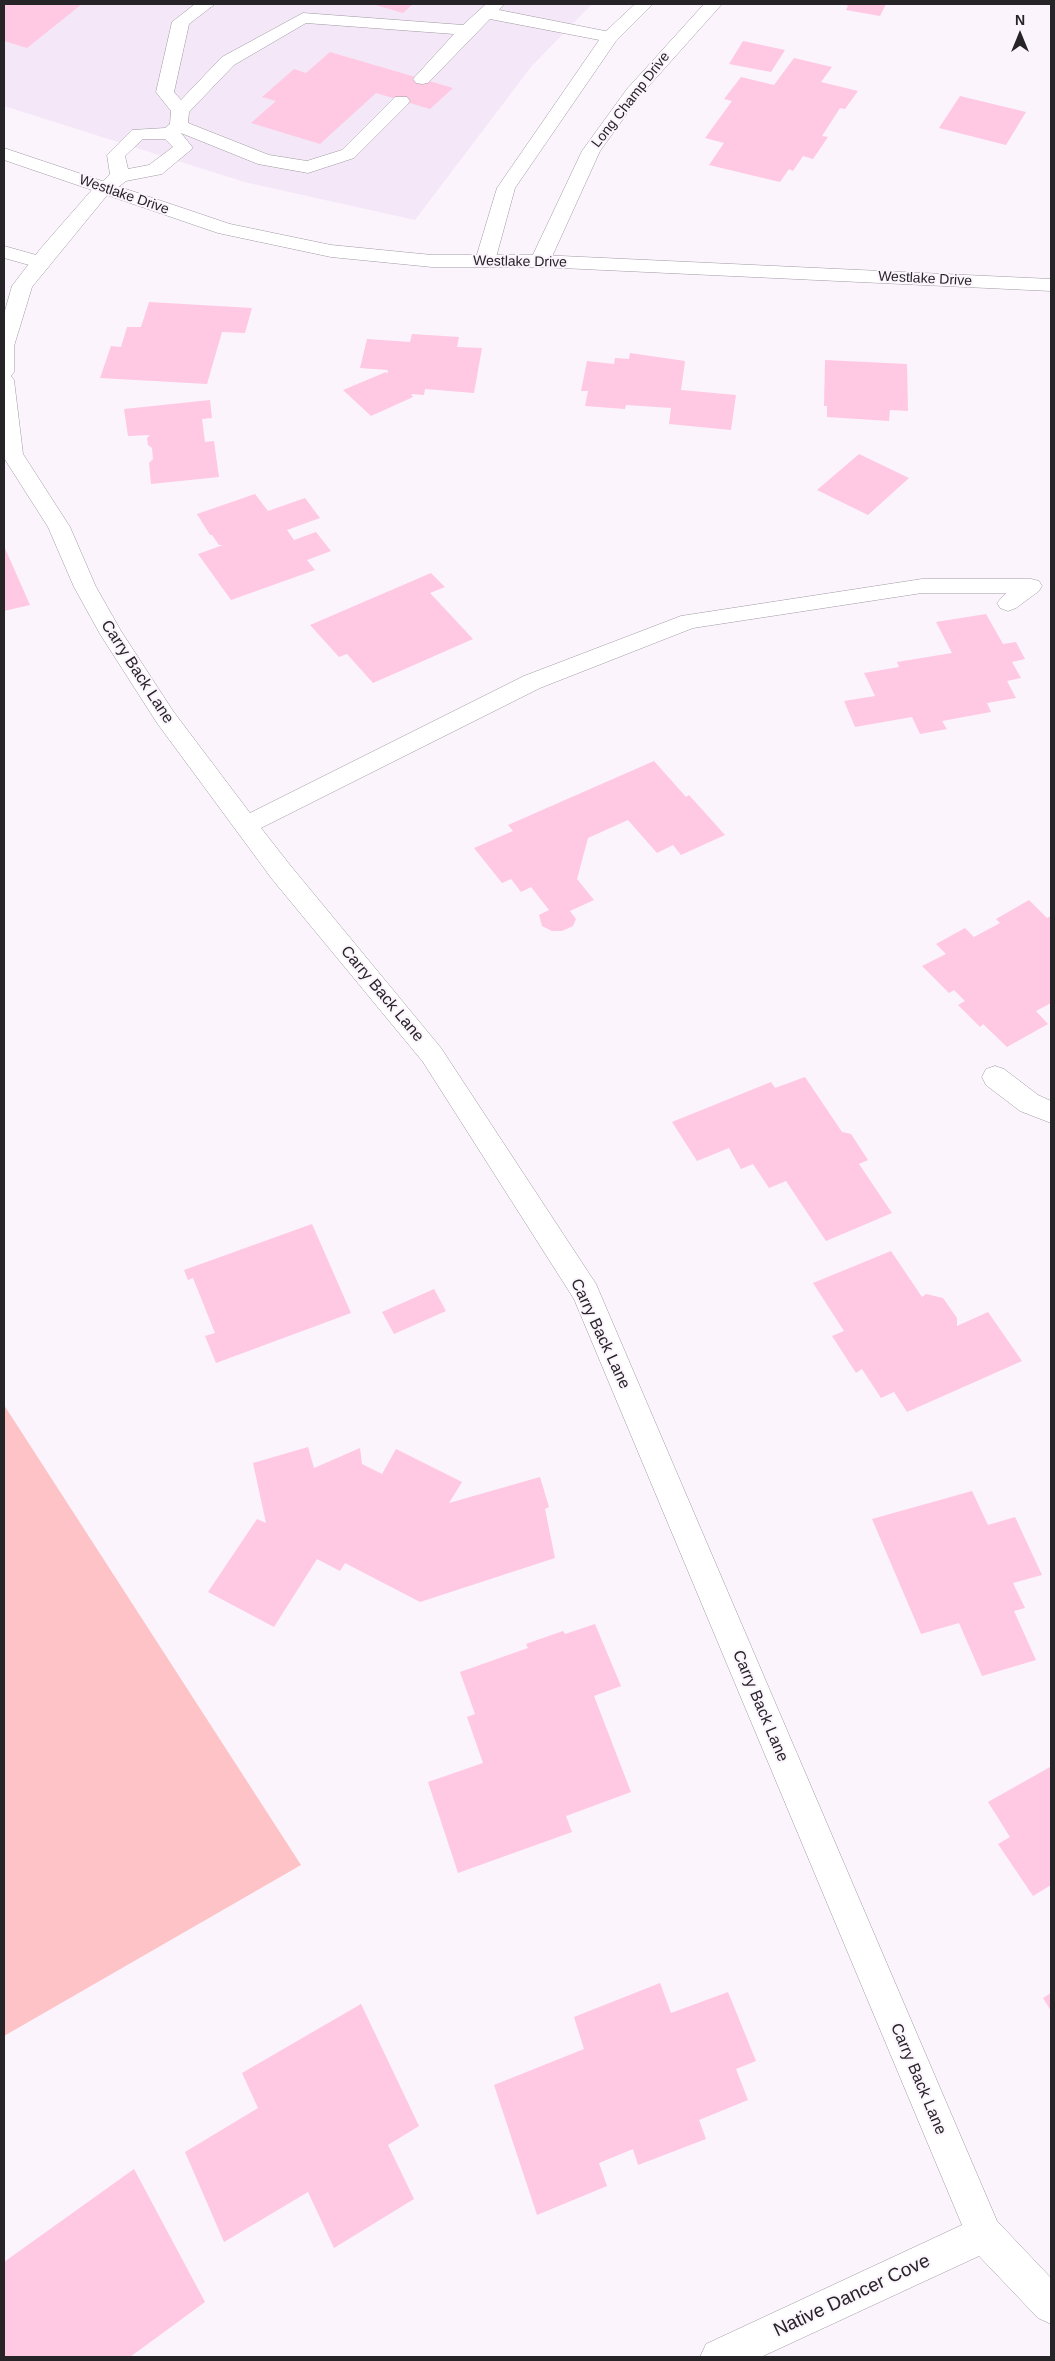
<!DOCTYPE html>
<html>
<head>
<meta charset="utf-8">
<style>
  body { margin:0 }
  #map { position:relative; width:1055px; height:2361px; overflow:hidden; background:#fbf4fd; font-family:Helvetica,sans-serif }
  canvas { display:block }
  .frame { position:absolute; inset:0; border:5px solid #272427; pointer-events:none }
  .north { position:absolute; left:995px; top:10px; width:50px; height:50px; -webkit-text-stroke:4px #fbf4fd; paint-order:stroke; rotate:0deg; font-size:14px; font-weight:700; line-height:20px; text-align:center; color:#272427 }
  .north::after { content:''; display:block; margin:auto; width:18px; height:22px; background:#272427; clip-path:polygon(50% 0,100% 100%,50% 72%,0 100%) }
</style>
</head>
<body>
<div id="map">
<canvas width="1055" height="2361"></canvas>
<div class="frame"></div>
<div class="north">N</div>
</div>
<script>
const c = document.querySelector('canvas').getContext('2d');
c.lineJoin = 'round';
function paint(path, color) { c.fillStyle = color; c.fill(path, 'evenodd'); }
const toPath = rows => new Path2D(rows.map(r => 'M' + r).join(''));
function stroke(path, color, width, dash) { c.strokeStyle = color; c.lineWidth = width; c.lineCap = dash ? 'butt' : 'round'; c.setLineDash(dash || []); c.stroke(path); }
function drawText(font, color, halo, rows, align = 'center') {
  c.font = font + ' Helvetica,sans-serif'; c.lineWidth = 4; c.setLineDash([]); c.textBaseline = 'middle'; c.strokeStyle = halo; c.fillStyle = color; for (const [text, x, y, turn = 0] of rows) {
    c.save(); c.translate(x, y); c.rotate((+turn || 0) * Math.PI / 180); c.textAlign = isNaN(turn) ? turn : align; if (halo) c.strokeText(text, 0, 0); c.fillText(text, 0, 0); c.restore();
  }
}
const built = toPath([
  [4,4,592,4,531,67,415,220,244,182,4,106]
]);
const green = toPath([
  [4,1405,301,1865,4,2036]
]);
const building = toPath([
  [4,4,82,4,27,48,4,41],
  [372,4,413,4,403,13],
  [843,4,886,4,880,16,846,10,848,6],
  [743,41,785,50,771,72,729,64],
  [330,52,453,88,430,109,376,93,320,144,251,123,276,101,262,97,294,69,306,73],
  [794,58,832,67,821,82,858,91,845,109,840,108,822,136,828,137,813,159,803,156,793,171,789,169,780,182,709,165,724,143,705,138,732,101,724,99,741,77,774,85],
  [960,96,1026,112,1006,145,939,128],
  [149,302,252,308,245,333,222,332,207,384,100,378,111,346,121,347,127,327,141,327],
  [412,334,459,337,457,347,482,348,474,393,425,389,424,395,411,394,413,397,371,416,343,390,386,372,387,374,388,370,360,368,367,339,410,342],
  [630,353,685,361,681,390,736,395,731,430,669,424,671,408,626,405,625,409,585,406,588,391,581,391,587,361,614,364,615,358,629,359],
  [825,360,907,364,908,411,890,410,889,421,827,417,827,406,824,406],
  [210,400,212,418,202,419,205,442,214,441,219,477,151,484,149,463,153,459,152,448,148,445,147,438,150,435,128,436,124,409],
  [859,454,909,478,868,515,817,490],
  [255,494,268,511,305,498,320,518,287,530,294,540,316,532,331,551,307,560,315,570,231,600,198,554,223,545,219,545,212,535,210,535,197,514],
  [4,546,30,605,4,611],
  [431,573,445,587,430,593,473,639,373,683,347,654,339,657,310,625],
  [986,614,1003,644,1016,642,1025,659,1012,662,1021,678,1007,681,1016,698,987,703,991,712,942,721,947,729,920,734,912,717,855,727,844,701,875,696,864,673,899,667,897,662,952,653,936,622],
  [654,761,686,797,689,795,725,835,681,855,673,845,657,853,628,820,588,838,577,879,594,900,570,911,576,919,573,926,562,931,552,931,542,926,539,915,549,910,531,887,521,892,511,879,502,883,474,848,513,831,508,825],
  [1029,900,1047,918,1051,916,1051,1003,1036,1011,1048,1024,1007,1047,983,1024,980,1027,958,1005,965,1001,954,990,949,993,922,966,946,954,936,944,965,928,974,937,1000,923,996,919],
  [805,1077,842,1132,851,1134,868,1160,859,1164,892,1213,826,1241,786,1181,769,1188,753,1164,741,1169,729,1148,697,1161,672,1122,771,1082,775,1088],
  [312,1224,351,1313,216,1363,205,1336,215,1333,193,1278,188,1280,184,1270],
  [891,1251,922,1297,926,1294,943,1298,957,1318,957,1326,988,1312,1022,1361,907,1412,894,1392,881,1398,862,1369,856,1373,832,1336,844,1331,813,1283],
  [434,1289,446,1311,394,1334,382,1312],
  [308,1447,314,1468,360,1448,362,1464,382,1474,396,1449,462,1482,449,1503,540,1477,549,1507,545,1509,555,1558,420,1602,345,1563,340,1571,317,1559,274,1627,208,1592,257,1519,266,1523,253,1463],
  [972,1491,988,1525,1015,1517,1042,1575,1013,1583,1025,1608,1014,1611,1036,1660,982,1676,959,1623,921,1634,872,1519],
  [595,1624,621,1686,594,1696,631,1792,566,1816,572,1832,458,1873,428,1782,483,1763,467,1717,475,1714,460,1672,528,1648,526,1644,563,1631,565,1634],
  [1050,1767,1051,1885,1033,1896,998,1844,1010,1837,988,1802],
  [660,1983,671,2013,728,1992,756,2061,736,2069,748,2100,699,2120,706,2139,638,2165,633,2149,599,2163,607,2186,537,2215,494,2085,584,2049,574,2017],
  [1051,1993,1051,2011,1043,1998],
  [361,2004,419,2126,388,2145,414,2199,334,2248,308,2192,224,2242,185,2152,258,2108,242,2073],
  [134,2169,205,2302,130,2357,4,2357,4,2262]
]);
const service = toPath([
  [195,4,215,4,189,24,174,92,181,100,222,57,303,13,463,25,486,4,504,4,499,10,610,32,616,33,619,37,616,41,610,42,490,19,428,83,422,84,416,83,413,79,454,34,306,23,234,65,189,112,188,123,269,155,307,161,342,150,395,97,407,97,410,101,407,105,354,158,308,173,258,164,181,133,193,148,162,174,126,181,112,192,98,192,96,188,110,174,107,155,132,130,165,128,170,124,171,111,156,92,172,22,195,4],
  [143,139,165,139,173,147,149,165,128,169,125,156,143,139],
  [4,246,47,258,50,262,47,266,40,268,4,258,4,246]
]);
const minor = toPath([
  [635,4,653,4,616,41,515,188,495,261,492,265,485,267,478,265,475,261,497,188,604,33,635,4],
  [704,4,722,4,639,97,600,151,550,261,547,265,540,267,533,265,530,261,582,151,627,89,704,4],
  [104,182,111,184,113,188,32,287,14,346,14,372,11,376,14,380,23,454,70,527,96,587,121,631,173,711,250,813,524,676,681,616,922,579,1031,579,1039,581,1042,586,1039,591,1016,608,1008,611,1000,608,997,603,1006,593,922,593,693,628,540,688,261,828,290,865,441,1048,596,1284,997,2221,1051,2278,1051,2324,1038,2318,979,2256,761,2357,700,2357,706,2344,962,2225,574,1299,423,1062,272,879,157,723,100,634,74,587,48,527,4,458,4,314,12,286,41,248,97,184,104,182],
  [995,1066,1004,1069,1038,1095,1051,1101,1051,1123,1020,1111,986,1085,982,1077,986,1069,995,1066]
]);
const tertiary = toPath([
  [4,148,230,224,331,245,432,255,540,255,1051,279,1051,291,540,267,432,267,331,257,218,233,4,160,4,148]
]);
const farStreetnames = [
  ["Long Champ Drive",631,100,-52],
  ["Westlake Drive",124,195,19],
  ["Westlake Drive",520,262,1],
  ["Westlake Drive",925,279,3]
];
const streetNames = [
  ["Carry Back Lane",137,672,57],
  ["Carry Back Lane",382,994,50],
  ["Carry Back Lane",600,1334,65],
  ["Carry Back Lane",760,1706,67],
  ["Carry Back Lane",918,2079,67]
];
const nearStreetnames = [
  ["Native Dancer Cove",852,2296,-25]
];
paint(built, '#f4e8f8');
paint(green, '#fdc3c6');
paint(building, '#ffc8e3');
stroke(service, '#a099a2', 1);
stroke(minor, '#a099a2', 1);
stroke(tertiary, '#a099a2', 1);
paint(service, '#fff');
paint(minor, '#fff');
paint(tertiary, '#fff');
drawText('14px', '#272427', '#fbf4fd', farStreetnames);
drawText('16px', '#272427', '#fbf4fd', streetNames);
drawText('19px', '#272427', '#fbf4fd', nearStreetnames);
</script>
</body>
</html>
